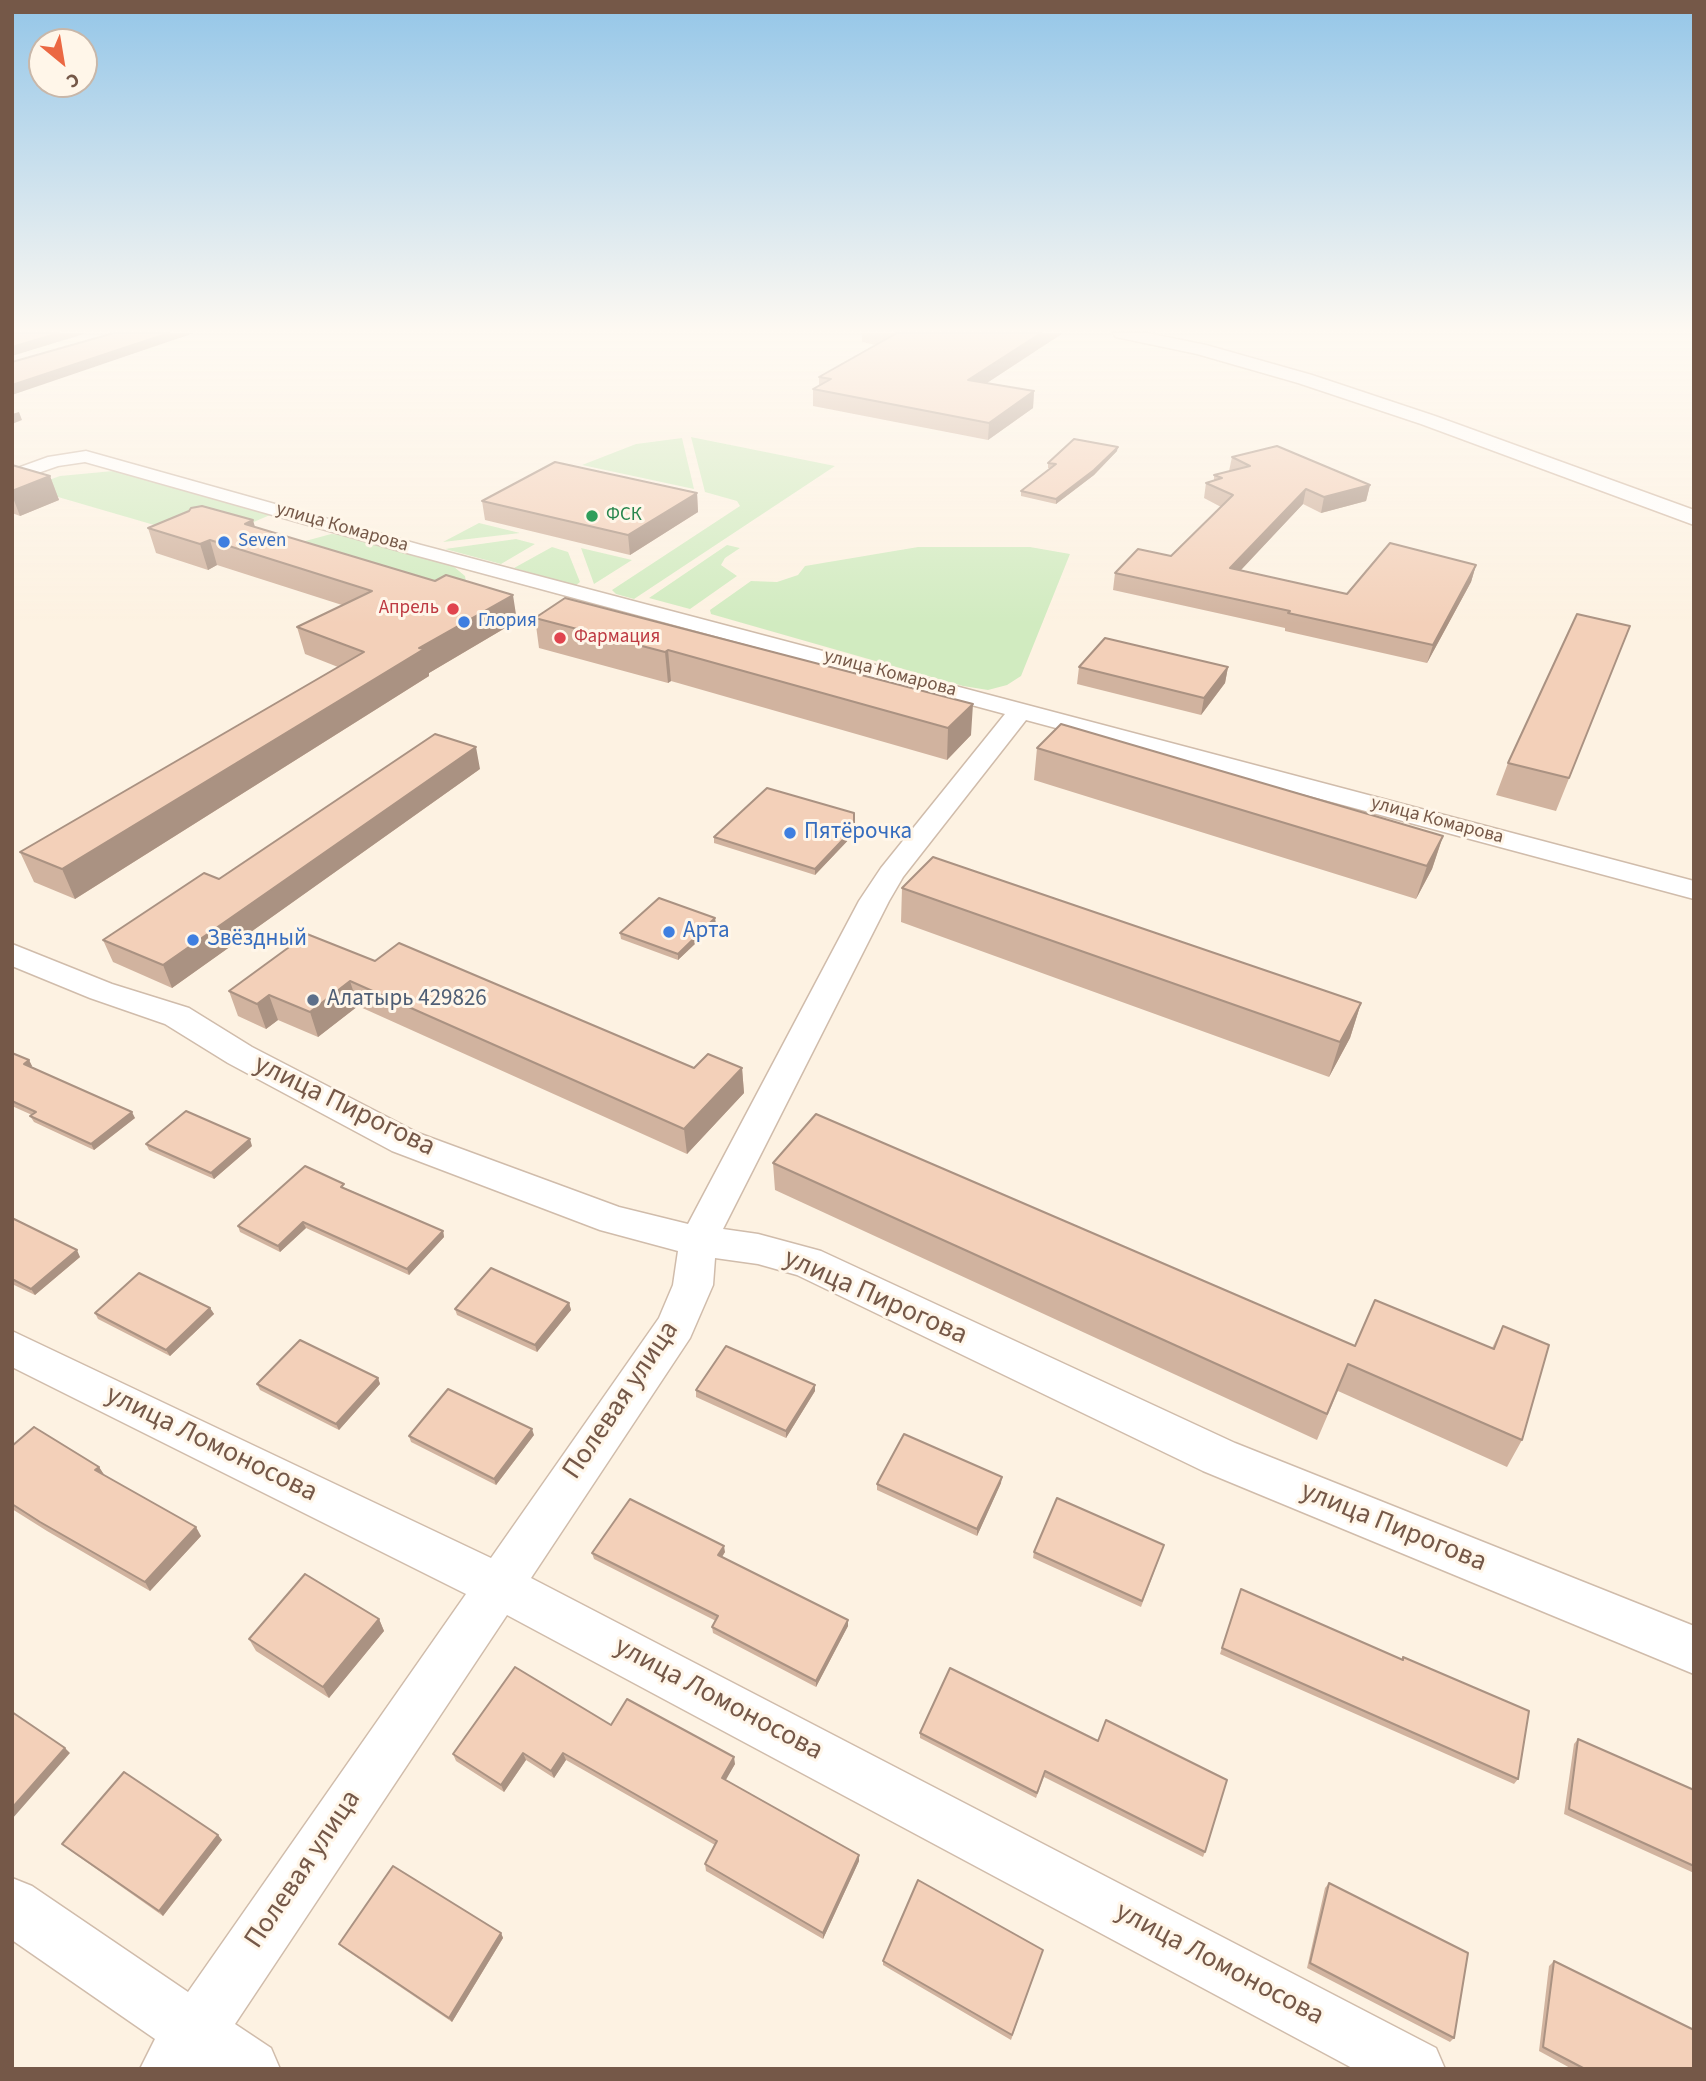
<!DOCTYPE html>
<html>
<head>
<meta charset="utf-8">
<style>
  body { margin:0 }
  #map { position:relative; width:1706px; height:2081px; overflow:hidden; background:#fdf2e2; font-family:"Source Sans 3",sans-serif }
  canvas { display:block }
  .frame { position:absolute; inset:0; border:14px solid #755848; pointer-events:none }
  .north { position:absolute; left:28px; top:28px; width:70px; height:70px; box-sizing:border-box; background:#fff6e9; border:2px solid #c8b7a9; border-radius:50%; rotate:150deg; font-size:19px; font-weight:700; line-height:28px; text-align:center; color:#755848 }
  .north::after { content:''; display:block; margin:auto; width:24px; height:32px; background:#eb6843; clip-path:polygon(50% 0,100% 100%,50% 72%,0 100%) }
</style>
</head>
<body>
<div id="map">
<canvas width="1706" height="2081"></canvas>
<div class="frame"></div>
<div class="north">С</div>
</div>
<script>
const c = document.querySelector('canvas').getContext('2d');
c.lineJoin = 'round';
function paint(path, color) { c.fillStyle = color; c.fill(path, 'evenodd'); }
const toPath = rows => new Path2D(rows.map(r => 'M' + r).join(''));
function stroke(path, color, width, dash) { c.strokeStyle = color; c.lineWidth = width; c.lineCap = dash ? 'butt' : 'round'; c.setLineDash(dash || []); c.stroke(path); }
function drawText(font, color, halo, rows, align = 'center') {
  c.font = font + ' "Source Sans 3",sans-serif'; c.lineWidth = 6; c.setLineDash([]); c.textBaseline = 'middle'; c.strokeStyle = halo; c.fillStyle = color; for (const [text, x, y, turn = 0] of rows) {
    c.save(); c.translate(x, y); c.rotate((+turn || 0) * Math.PI / 180); c.textAlign = isNaN(turn) ? turn : align; if (halo) c.strokeText(text, 0, 0); c.fillText(text, 0, 0); c.restore();
  }
}
const green = toPath([
  [691,437,835,466,634,599,616,594,612,590,740,506,737,501,705,492],
  [682,438,694,489,582,465,636,444],
  [113,471,270,515,228,533,192,536,34,490,12,493,60,476],
  [479,523,520,533,443,542],
  [331,534,343,535,453,566,465,576,466,582,457,591,298,543],
  [516,539,535,544,501,564,445,549],
  [727,545,740,548,725,558,721,565,737,576,690,609,649,598],
  [552,547,568,552,580,582,575,586,514,568],
  [918,547,1030,547,1070,554,1021,676,1007,685,988,690,963,686,711,614,710,610,751,581,777,582,798,575,805,566],
  [581,548,632,560,594,584]
]);
const street = toPath([
  [86,451,421,545,1694,881,1694,899,1026,720,903,877,889,901,723,1229,758,1234,821,1251,1235,1443,1694,1626,1694,1674,1203,1471,797,1275,758,1264,715,1258,713,1285,690,1338,531,1578,1436,2048,1445,2069,1354,2069,507,1615,235,2024,271,2048,280,2069,140,2069,155,2039,12,1940,12,1878,32,1886,188,1992,466,1594,12,1367,12,1331,491,1558,659,1318,673,1285,678,1251,600,1230,392,1151,228,1063,165,1024,90,998,12,966,12,944,112,984,189,1008,252,1047,418,1133,619,1207,688,1224,859,901,881,868,1005,714,407,553,85,462,58,466,12,482,12,470,48,457,86,451]
]);
const secondary = toPath([
  [1113,333,1147,333,1206,345,1312,375,1435,416,1694,510,1694,525,1421,424,1298,383,1197,354,1116,337,1113,333]
]);
const wall = toPath([
  [862,333,1063,333,987,383,1034,391,1033,408,988,440,813,406,813,389,819,386,819,377,876,345,862,342],
  [1117,451,1094,475,1056,504,1021,496,1021,491,1051,468,1048,468,1048,463],
  [1232,457,1370,485,1366,501,1321,513,1303,504,1240,570,1347,594,1476,565,1471,582,1427,663,1285,631,1285,628,1113,590,1115,573,1171,556,1221,507,1204,498,1206,483,1214,481,1214,475,1229,471],
  [12,465,50,476,59,500,20,516,12,513],
  [697,493,698,512,630,555,485,520,482,501],
  [255,527,517,621,429,673,429,676,75,899,34,882,20,852,338,667,305,654,297,627,342,605,217,565,208,570,156,553,148,528],
  [565,598,971,735,947,760,671,681,668,683,539,648,535,618],
  [1630,626,1556,811,1496,795,1508,763],
  [1079,667,1228,667,1225,683,1201,715,1077,684],
  [1037,748,1443,836,1432,869,1416,899,1034,780],
  [480,769,172,988,113,962,103,940,219,879],
  [854,834,815,875,714,843,714,837],
  [902,888,1361,1003,1350,1038,1329,1077,901,922],
  [716,924,678,960,621,939,620,933],
  [375,961,694,1068,742,1068,744,1093,687,1154,358,1006,318,1037,278,1020,266,1029,238,1016,229,991],
  [12,1053,29,1060,32,1066,31,1067,135,1118,94,1150,34,1122,30,1116,32,1115,12,1106],
  [146,1144,252,1146,214,1179,149,1150],
  [773,1163,1355,1346,1492,1348,1503,1326,1522,1440,1507,1467,1338,1391,1317,1440,775,1190],
  [345,1188,443,1231,444,1237,409,1275,306,1228,280,1252,240,1232,238,1226],
  [12,1218,80,1257,35,1295,12,1284],
  [569,1303,571,1310,537,1352,457,1315,455,1309],
  [210,1308,214,1314,170,1356,98,1319,95,1313],
  [378,1378,380,1384,339,1430,260,1390,257,1384],
  [815,1385,815,1391,786,1438,696,1397,696,1390],
  [534,1435,496,1485,411,1442,409,1436],
  [12,1446,99,1467,104,1475,201,1536,150,1591,47,1531,12,1509],
  [1001,1483,977,1536,877,1490,877,1484],
  [1162,1551,1141,1607,1033,1558,1034,1552],
  [725,1552,722,1557,848,1620,848,1626,816,1687,713,1633,712,1627,716,1621,594,1559,592,1553],
  [1241,1589,1402,1660,1403,1657,1518,1779,1514,1784,1220,1654],
  [379,1619,384,1631,329,1698,256,1651,249,1639],
  [611,1725,735,1764,725,1780,859,1861,823,1939,706,1871,705,1864,715,1845,566,1760,554,1778,526,1760,504,1792,456,1761,453,1754],
  [920,1733,1098,1741,1205,1852,1203,1857,1044,1777,1036,1798,920,1738],
  [1578,1739,1694,1790,1694,1873,1564,1814,1574,1744],
  [218,1835,222,1840,163,1916,68,1849,62,1844],
  [1329,1883,1454,2038,1450,2042,1307,1968,1325,1888],
  [501,1933,503,1938,452,2022,343,1948,339,1944],
  [1043,1950,1011,2040,883,1965,883,1961],
  [1554,1961,1694,2069,1572,2069,1539,2051,1549,1966]
]);
const shadedWall = toPath([
  [59,333,87,333,12,356,12,347],
  [169,333,194,333,12,395,12,385],
  [1041,333,1063,333,967,396,968,380],
  [1034,391,1033,408,988,440,989,423],
  [19,412,22,420,12,424,12,414],
  [1118,447,1117,451,1094,475,1056,504,1056,499],
  [50,476,59,500,20,516,12,495,12,491],
  [1370,485,1366,501,1321,513,1324,497],
  [1306,489,1303,504,1227,585,1230,568],
  [697,493,698,512,630,555,628,535],
  [253,520,260,545,245,524],
  [210,540,217,565,208,570,200,544],
  [1476,565,1471,582,1427,663,1433,645],
  [513,595,517,621,429,673,429,676,75,899,62,869,419,648],
  [668,650,671,681,668,683,665,652],
  [1228,667,1225,683,1201,715,1204,698],
  [973,704,971,735,947,760,948,728],
  [476,747,480,769,172,988,163,965],
  [854,828,854,834,815,875,815,869],
  [1443,836,1432,869,1416,899,1427,866],
  [715,918,716,924,678,960,678,954],
  [350,981,358,1006,318,1037,310,1012],
  [269,995,278,1020,266,1029,257,1004],
  [1361,1003,1350,1038,1329,1077,1340,1042],
  [29,1060,32,1066,27,1070,24,1064],
  [742,1068,744,1093,687,1154,684,1129],
  [132,1112,135,1118,94,1150,91,1144],
  [250,1139,252,1146,214,1179,211,1173],
  [303,1222,306,1228,280,1252,278,1246],
  [443,1231,444,1237,409,1275,407,1269],
  [77,1250,80,1257,35,1295,31,1289],
  [569,1303,571,1310,537,1352,535,1345],
  [210,1308,214,1314,170,1356,166,1350],
  [378,1378,380,1384,339,1430,336,1424],
  [815,1385,815,1391,786,1438,786,1431],
  [532,1429,534,1435,496,1485,494,1479],
  [99,1467,105,1476,95,1470],
  [1002,1477,1001,1483,977,1536,977,1529],
  [196,1527,201,1536,150,1591,145,1582],
  [724,1546,725,1552,719,1561,718,1555],
  [379,1619,384,1631,329,1698,323,1687],
  [848,1620,848,1626,816,1687,816,1681],
  [65,1748,70,1753,12,1819,12,1808],
  [523,1753,526,1760,504,1792,501,1785],
  [563,1753,566,1760,554,1778,551,1771],
  [734,1757,735,1764,723,1785,722,1778],
  [218,1835,222,1840,163,1916,159,1911],
  [859,1855,859,1861,823,1939,823,1933],
  [501,1933,503,1938,452,2022,449,2018]
]);
const building = toPath([
  [12,333,59,333,12,347,12,333],
  [114,333,169,333,12,385,12,362,114,333],
  [897,333,1041,333,968,380,1034,391,989,423,813,389,831,379,819,377,897,333],
  [1074,439,1118,447,1094,470,1056,499,1021,491,1056,464,1048,463,1074,439],
  [1277,446,1370,485,1324,497,1306,489,1230,568,1347,594,1390,543,1476,565,1433,645,1288,613,1290,611,1115,573,1138,549,1171,556,1233,495,1206,483,1222,478,1214,475,1250,466,1232,457,1277,446],
  [555,462,697,493,628,535,482,501,555,462],
  [12,465,50,476,12,491,12,465],
  [202,506,253,520,245,524,435,581,446,575,513,595,419,648,424,649,62,869,20,852,364,652,297,627,372,591,210,540,200,544,148,528,189,511,191,508,202,506],
  [565,598,973,704,948,728,668,650,665,652,535,618,565,598],
  [1577,614,1630,626,1569,778,1508,763,1577,614],
  [1105,638,1228,667,1204,698,1079,667,1105,638],
  [1061,724,1443,836,1427,866,1037,748,1061,724],
  [435,734,476,747,163,965,103,940,204,873,219,879,435,734],
  [767,788,854,813,854,828,815,869,714,837,767,788],
  [933,857,1361,1003,1340,1042,902,888,933,857],
  [659,898,715,918,678,954,620,933,659,898],
  [307,934,375,961,399,943,694,1068,708,1054,742,1068,684,1129,350,981,310,1012,269,995,257,1004,229,991,307,934],
  [12,1053,29,1060,24,1064,132,1112,91,1144,30,1116,36,1112,12,1101,12,1053],
  [186,1111,250,1139,211,1173,146,1144,186,1111],
  [816,1114,1355,1346,1375,1300,1494,1349,1503,1326,1549,1345,1522,1440,1348,1364,1327,1414,773,1163,816,1114],
  [305,1166,344,1184,341,1187,443,1231,407,1269,303,1222,278,1246,238,1226,305,1166],
  [12,1218,77,1250,31,1289,12,1279,12,1218],
  [491,1268,569,1303,535,1345,455,1309,491,1268],
  [139,1273,210,1308,166,1350,95,1313,139,1273],
  [300,1340,378,1378,336,1424,257,1384,300,1340],
  [726,1346,815,1385,786,1431,696,1390,726,1346],
  [448,1389,532,1429,494,1479,409,1436,448,1389],
  [34,1427,99,1467,95,1470,196,1527,145,1582,40,1522,12,1504,12,1446,34,1427],
  [904,1434,1002,1477,977,1529,877,1484,904,1434],
  [1057,1498,1164,1545,1142,1601,1034,1552,1057,1498],
  [630,1499,724,1546,718,1555,848,1620,816,1681,712,1627,718,1616,592,1553,630,1499],
  [305,1574,379,1619,323,1687,249,1639,305,1574],
  [1241,1589,1403,1660,1403,1657,1529,1711,1518,1779,1222,1648,1241,1589],
  [515,1667,611,1725,627,1699,734,1757,722,1778,859,1855,823,1933,705,1864,717,1841,563,1753,551,1771,523,1753,501,1785,453,1754,515,1667],
  [950,1668,1098,1741,1106,1720,1227,1780,1205,1852,1045,1771,1037,1793,920,1733,950,1668],
  [12,1712,65,1748,12,1808,12,1712],
  [1578,1739,1694,1790,1694,1866,1569,1809,1578,1739],
  [124,1772,218,1835,159,1911,62,1844,124,1772],
  [393,1866,501,1933,449,2018,339,1944,393,1866],
  [918,1880,1043,1950,1012,2035,883,1961,918,1880],
  [1329,1883,1468,1953,1454,2038,1310,1963,1329,1883],
  [1554,1961,1694,2030,1694,2069,1585,2069,1543,2047,1554,1961]
]);
const markers = [
  [592,516,7,"#2e9e5b"],
  [224,542,7,"#3f7fe0"],
  [453,609,7,"#e0444e"],
  [464,622,7,"#3f7fe0"],
  [560,638,7,"#e0444e"],
  [790,833,7,"#3f7fe0"],
  [669,932,7,"#3f7fe0"],
  [193,940,7,"#3f7fe0"],
  [313,1000,7,"#5c6f8a"]
];
const farLeisurenames = [
  ["ФСК",606,516]
];
const farStreetnames = [
  ["улица Комарова",342,528,16],
  ["улица Комарова",890,674,15],
  ["улица Комарова",1437,821,15]
];
const farShopnames = [
  ["Seven",238,542],
  ["Глория",478,622]
];
const farHealthnames = [
  ["Апрель",439,609],
  ["Фармация",574,638,"left"]
];
const shopNames = [
  ["Пятёрочка",804,833],
  ["Арта",683,932],
  ["Звёздный",207,940]
];
const serviceNames = [
  ["Алатырь 429826",327,1000]
];
const nearStreetnames = [
  ["улица Пирогова",344,1107,26],
  ["улица Пирогова",875,1298,24],
  ["Полевая улица",622,1401,-56],
  ["улица Ломоносова",211,1445,26],
  ["улица Пирогова",1393,1528,22],
  ["улица Ломоносова",718,1700,28],
  ["Полевая улица",304,1870,-56],
  ["улица Ломоносова",1219,1965,28]
];
paint(green, '#d1ebc0');
stroke(street, '#d0bcab', 3);
stroke(secondary, '#d3bba8', 3);
paint(street, '#fff');
paint(secondary, '#fff');
paint(wall, '#d1b39f');
paint(shadedWall, '#aa9282');
paint(building, '#f3d0b9');
stroke(building, '#aa9282', 2);
const sky = c.createLinearGradient(0, 0, 0, 624);
sky.addColorStop(0, '#94c6e8');
sky.addColorStop(0.53, '#fef9f2');
sky.addColorStop(1, '#fef9f200');
c.fillStyle = sky;
c.fillRect(0, 0, 1706, 624);
for (const [x, y, r, color] of markers) { const dot = new Path2D(); dot.arc(x, y, r, 0, 2 * Math.PI); c.fillStyle = color; c.fill(dot); stroke(dot, '#fff6e9', 2.5); }
drawText('19px', '#27864d', '#fff6e9', farLeisurenames, 'left');
drawText('19px', '#755848', '#fff6e9', farStreetnames);
drawText('19px', '#366cbe', '#fff6e9', farShopnames, 'left');
drawText('19px', '#be3a42', '#fff6e9', farHealthnames, 'right');
drawText('23px', '#366cbe', '#fff6e9', shopNames, 'left');
drawText('23px', '#4e5e75', '#fff6e9', serviceNames, 'left');
drawText('28px', '#755848', '#fff6e9', nearStreetnames);
</script>
</body>
</html>
